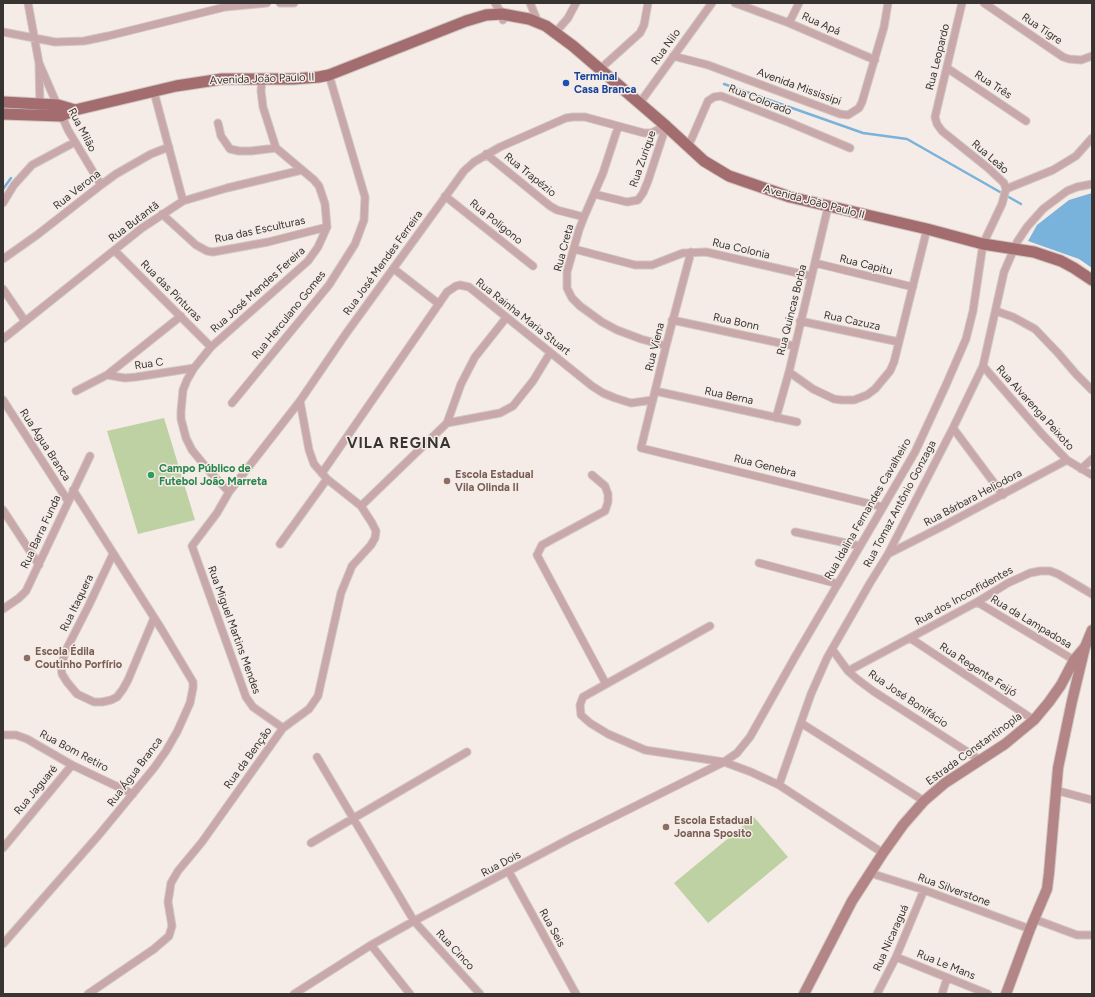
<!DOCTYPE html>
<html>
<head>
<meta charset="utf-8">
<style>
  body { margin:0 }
  #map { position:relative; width:1095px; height:997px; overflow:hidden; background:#f6ece7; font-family:Figtree,sans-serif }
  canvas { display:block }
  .frame { position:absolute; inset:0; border:4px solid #373432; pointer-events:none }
</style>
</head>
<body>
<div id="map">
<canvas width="1095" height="997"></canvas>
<div class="frame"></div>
</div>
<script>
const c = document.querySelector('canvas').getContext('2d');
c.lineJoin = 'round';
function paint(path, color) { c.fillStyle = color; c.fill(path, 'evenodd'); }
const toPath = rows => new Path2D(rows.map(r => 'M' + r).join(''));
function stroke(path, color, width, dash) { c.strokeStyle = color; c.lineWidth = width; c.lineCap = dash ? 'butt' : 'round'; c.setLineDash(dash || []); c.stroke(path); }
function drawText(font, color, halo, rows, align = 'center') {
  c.font = font + ' Figtree,sans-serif'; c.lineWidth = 3; c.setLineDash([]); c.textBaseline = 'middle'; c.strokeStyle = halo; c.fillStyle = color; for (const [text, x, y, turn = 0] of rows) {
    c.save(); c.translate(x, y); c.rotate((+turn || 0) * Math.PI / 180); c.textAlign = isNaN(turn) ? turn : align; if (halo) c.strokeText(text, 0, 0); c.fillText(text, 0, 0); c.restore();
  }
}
const green = toPath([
  [164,418,195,520,138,534,107,431],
  [754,817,788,857,708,923,674,883]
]);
const water = toPath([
  [1092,193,1092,268,1079,259,1028,241,1037,225,1069,200]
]);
const stream = toPath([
  [724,84,863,133,907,139,1021,204],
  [3,189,11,178]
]);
const street = toPath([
  [28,3,39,63,40,108],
  [280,3,294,3],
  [495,3,502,14,503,20],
  [530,3,538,22],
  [735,3,789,23,875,60],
  [984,3,1063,57,1069,59,1081,60,1092,56],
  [789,23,799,3],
  [3,32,55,42,84,41,108,36,225,7,267,3],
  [555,33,568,18,576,3],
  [673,56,708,65,840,114,848,115,859,108,862,102,884,27,888,3],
  [39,63,68,130,101,185],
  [947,68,1026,121],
  [600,69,640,33,644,25,648,3],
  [154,92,183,201],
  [639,104,712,3],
  [218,123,221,136,230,149,239,151,251,151,276,148],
  [618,127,603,173,584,217,579,230,567,272,567,288,572,298,580,306,602,322,617,330,641,339,666,346],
  [688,147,708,101,714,97,721,96,788,122,850,148],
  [486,154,550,206,557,210,584,217],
  [1006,189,1053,170,1076,156,1092,138],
  [594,194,627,202,638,200,643,193,648,181,666,126],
  [445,196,533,266],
  [3,203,14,185,32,165,75,142],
  [162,214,196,245,207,251,213,252,268,242,327,227],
  [574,249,635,265,652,265,683,253,706,252,811,276],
  [115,251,211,347],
  [691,252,666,346,641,448,883,507],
  [3,259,37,235,101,185,116,174,151,154,169,147],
  [815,263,913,287],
  [394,269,439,304],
  [3,289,25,321],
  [996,311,1013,317,1035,329,1058,353,1076,374,1092,390],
  [672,320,794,346],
  [800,321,899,342],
  [3,339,142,228,183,201,227,188,302,170],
  [983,366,1042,434,1067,460,1092,475],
  [789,372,813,389,834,399,842,400,854,400,867,395,875,389,890,371,894,362,927,229],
  [107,375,125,378,136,377,194,368],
  [76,391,107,375,181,316],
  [655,391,797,422],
  [3,400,68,501],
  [300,401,309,450,314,464,327,479,361,506,447,423,500,413,513,406,533,381,550,353],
  [232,403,329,285,355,244,364,220,365,197,329,75],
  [776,418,789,372,828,207],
  [447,423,461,384,475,357,506,318],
  [953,428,1003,495],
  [1081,469,1092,459],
  [322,473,447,292,456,286,460,285,469,287,592,386,603,393,615,398,631,403,653,400],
  [592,475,605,486,608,494,608,502,605,511,542,545,537,555,606,684],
  [229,492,210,472,192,450,186,438,181,419,181,411,183,390,187,380,194,368,211,347,308,261,318,247,327,227,325,204,319,186,314,180,276,148,263,107,261,91,262,78],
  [3,510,39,565],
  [795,532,860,546],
  [280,544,327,479],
  [113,554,88,607,66,650,61,666,62,674,67,682,77,694,94,702,102,702,111,700,117,697,123,689,128,680,154,618],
  [888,554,945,525,1067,460],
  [759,563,838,584],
  [977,602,1074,660],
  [3,609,19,598,26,591,90,456],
  [710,626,583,697,580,705,581,715,590,723,608,734,645,750,724,762,751,772,779,785,883,853],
  [910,638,1034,720],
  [832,649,848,671,857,679,873,691,980,760],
  [848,671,977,602,1008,583,1030,573,1040,571,1050,571,1058,574,1092,594],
  [801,723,924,801],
  [283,728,253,707,246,697,192,546,217,513,229,492,300,401,345,335,464,171,474,162,500,147,566,118,573,117,585,117,644,133,651,133,666,126],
  [3,735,16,735,27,739,72,765,133,794],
  [317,757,414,921,480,994],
  [779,785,811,694,827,658,870,583,888,554,953,428,983,366,1004,272,1017,242,1027,227,1043,209,1067,191,1077,187,1092,184],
  [1055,790,1092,800],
  [311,843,467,752],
  [3,848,72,765],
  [509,872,576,994],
  [870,873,924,890,1030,929],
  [1034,919,1077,935,1092,935],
  [3,944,98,836,154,768,166,751,177,732,190,703,193,688,193,682,162,630,73,490],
  [371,945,410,994],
  [896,957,988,994],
  [88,994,154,949,169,936,172,926,168,902,171,883,178,871,202,842,283,728,309,709,318,696,341,593,352,566,371,545,375,538,376,531,372,523,361,506],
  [294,994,371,945,414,921,571,838,724,762,737,753,750,737,795,657,883,507,915,452,946,385,966,339,973,311,983,244,1002,204,1006,189,1004,183,988,168,942,131,937,124,935,117,962,3],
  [877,994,896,957,924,890],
  [942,994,947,978]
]);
const secondary = toPath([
  [804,994,852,901,883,853,903,825,924,801,945,783,1005,744,1034,720,1049,702,1061,685,1074,660,1085,647],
  [1006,994,1030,929,1047,889,1049,873,1058,768,1072,701,1085,647,1092,630]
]);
const primary = toPath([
  [3,102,58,105,75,110],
  [3,114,61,116,75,110,176,86,222,79,293,79,319,77,329,75,466,21,486,15,502,14,529,19,546,26,573,46,666,126,704,161,729,176,790,197,927,229,983,244,1034,252,1061,261,1074,268,1092,280]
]);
const markers = [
  [566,83,4,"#1a4fb4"],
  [151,475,4,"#2e9e5b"],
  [447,481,4,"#8d6e63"],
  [27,658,4,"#8d6e63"],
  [666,827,4,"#8d6e63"]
];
const streetNames = [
  ["Rua Apá",821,24,24],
  ["Rua Tigre",1042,29,34],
  ["Rua Nilo",666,47,-54],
  ["Rua Leopardo",938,57,-76],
  ["Avenida João Paulo II",262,79,-2],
  ["Rua Três",993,85,33],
  ["Avenida Mississipi",799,87,20],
  ["Rua Colorado",760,100,21],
  ["Rua Milão",82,130,62],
  ["Rua Leão",990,157,41],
  ["Rua Zurique",643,159,-71],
  ["Rua Trapézio",530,175,39],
  ["Rua Verona",77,190,-38],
  ["Avenida João Paulo II",814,202,15],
  ["Rua Butantã",134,222,-37],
  ["Rua Poligono",496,222,39],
  ["Rua das Esculturas",260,230,-12],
  ["Rua Creta",564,248,-75],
  ["Rua Colonia",741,249,13],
  ["Rua José Mendes Ferreira",383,263,-54],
  ["Rua Capitu",866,265,14],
  ["Rua José Mendes Fereira",258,290,-42],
  ["Rua das Pinturas",171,291,45],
  ["Rua Quincas Borba",792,310,-76],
  ["Rua Herculano Gomes",289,315,-51],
  ["Rua Rainha Maria Stuart",523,317,38],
  ["Rua Cazuza",852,321,12],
  ["Rua Bonn",736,322,12],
  ["Rua Viena",655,347,-76],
  ["Rua C",149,364,-8],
  ["Rua Berna",729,396,12],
  ["Rua Alvarenga Peixoto",1035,408,48],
  ["Rua Água Branca",45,445,57],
  ["Rua Genebra",765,466,14],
  ["Rua Bárbara Heliodora",973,498,-28],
  ["Rua Tomaz Antônio Gonzaga",900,504,-62],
  ["Rua Idalina Fernandes Cavalheiro",868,509,-60],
  ["Rua Barra Funda",41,532,-65],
  ["Rua dos Inconfidentes",964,596,-29],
  ["Rua Itaquera",77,603,-64],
  ["Rua da Lampadosa",1031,622,31],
  ["Rua Miguel Martins Mendes",234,630,70],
  ["Rua Regente Feijó",978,670,33],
  ["Rua José Bonifácio",908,699,34],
  ["Estrada Constantinopla",974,749,-36],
  ["Rua Bom Retiro",74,751,28],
  ["Rua da Benção",248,758,-54],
  ["Rua Água Branca",135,772,-53],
  ["Rua Jaguaré",36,790,-50],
  ["Rua Dois",501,864,-28],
  ["Rua Silverstone",954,890,20],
  ["Rua Seis",552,928,61],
  ["Rua Nicaraguá",891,938,-66],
  ["Rua Cinco",455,950,47],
  ["Rua Le Mans",946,965,22]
];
const transitNames = [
  ["Terminal",574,77],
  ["Casa Branca",574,90]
];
const leisureNames = [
  ["Campo Público de",159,469],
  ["Futebol João Marreta",159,482]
];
const educationNames = [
  ["Escola Estadual",455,475],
  ["Vila Olinda II",455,488],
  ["Escola Édila",35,652],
  ["Coutinho Porfírio",35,665],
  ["Escola Estadual",674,821],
  ["Joanna Sposito",674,834]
];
const districtNames = [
  ["VILA REGINA",399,444]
];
paint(green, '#bdd1a2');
paint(water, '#79b2da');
stroke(stream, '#79b2da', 2.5);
stroke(street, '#d0c7c3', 9);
stroke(secondary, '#d0c7c3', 12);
stroke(primary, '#d0c7c3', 13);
stroke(street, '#c8a8a9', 7);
stroke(secondary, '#b38587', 10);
stroke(primary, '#a36c6f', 11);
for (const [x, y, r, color] of markers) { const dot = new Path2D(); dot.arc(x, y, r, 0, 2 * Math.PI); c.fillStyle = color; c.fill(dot); stroke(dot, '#f6ece7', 1.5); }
drawText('11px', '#373432', '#f6ece7', streetNames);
drawText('bold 11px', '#164399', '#f6ece7', transitNames, 'left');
drawText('bold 11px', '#27864d', '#f6ece7', leisureNames, 'left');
drawText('bold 11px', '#785e54', '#f6ece7', educationNames, 'left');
c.letterSpacing = '1px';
drawText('bold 15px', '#373432', '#f6ece7', districtNames);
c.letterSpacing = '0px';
</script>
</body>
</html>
